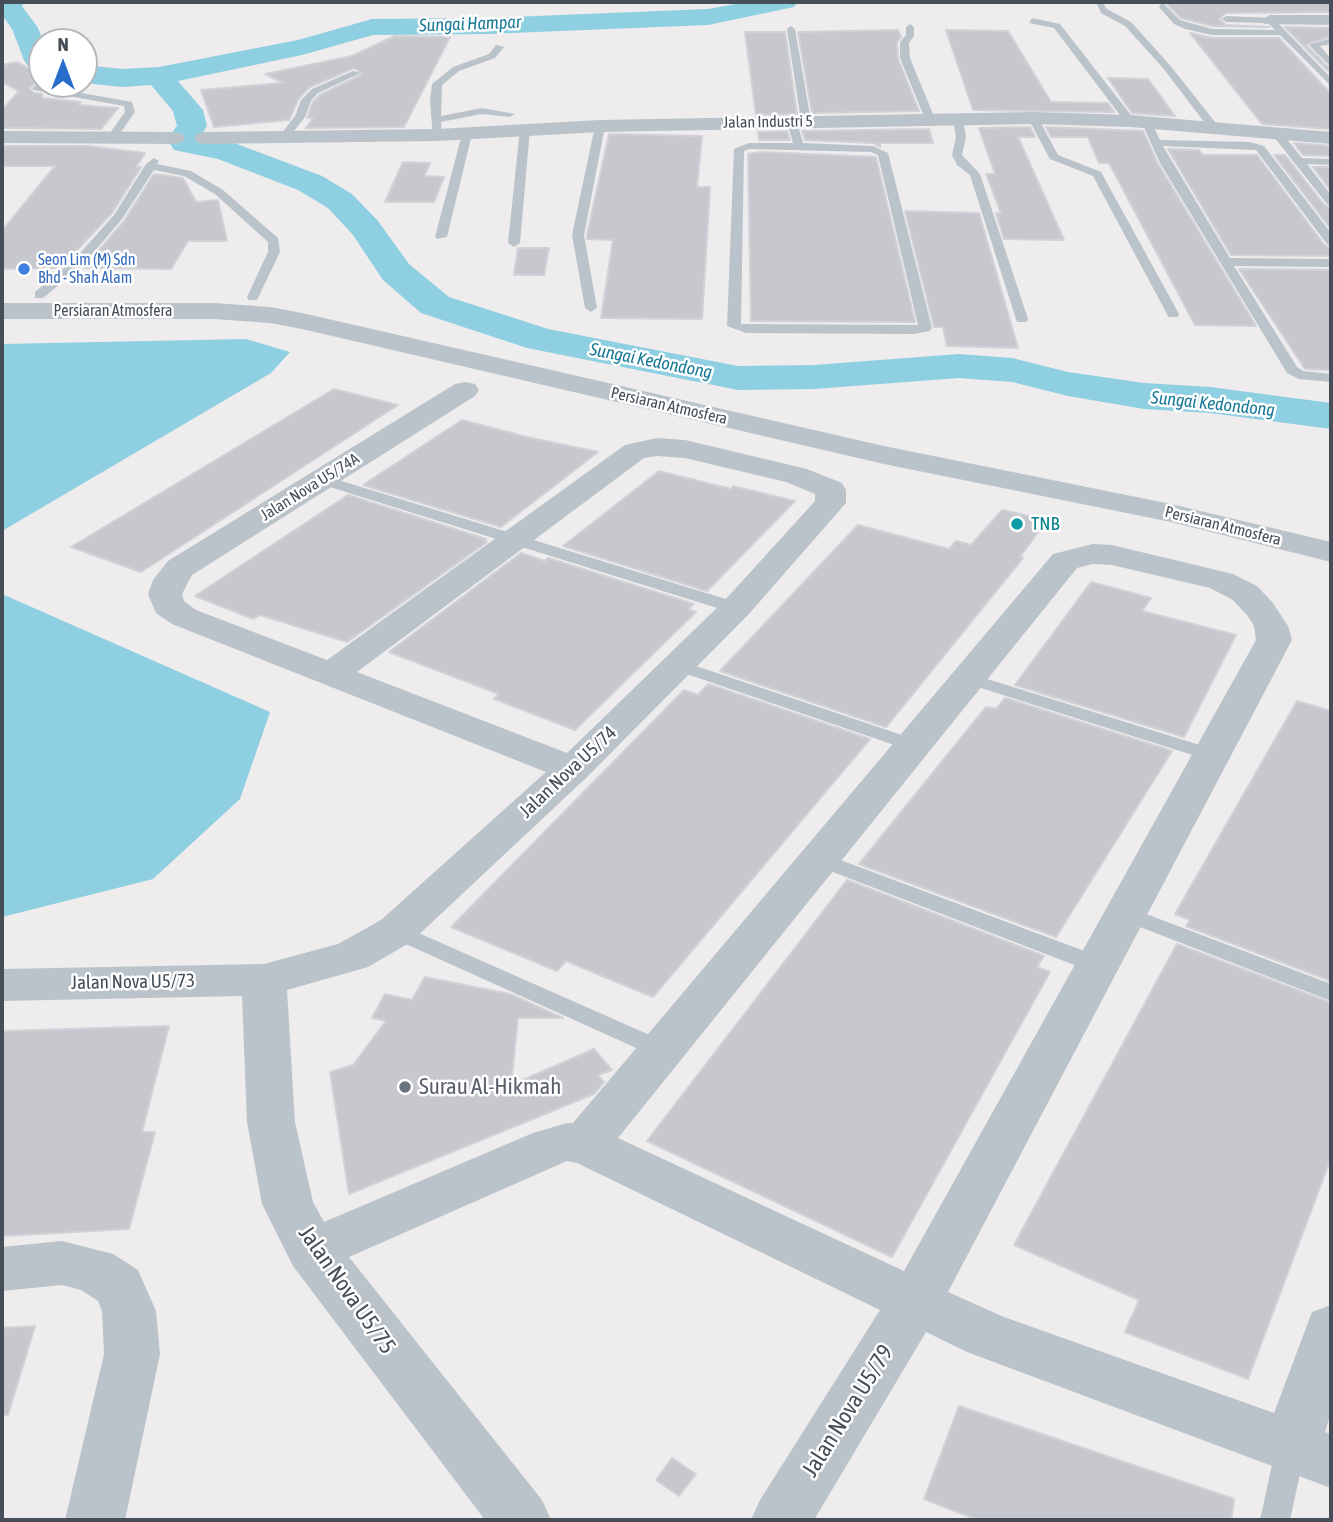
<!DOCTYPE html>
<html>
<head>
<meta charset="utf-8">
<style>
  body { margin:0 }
  #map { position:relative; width:1333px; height:1522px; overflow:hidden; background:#eeecec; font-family:"Asap Condensed",sans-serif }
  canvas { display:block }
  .frame { position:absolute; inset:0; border:4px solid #464f57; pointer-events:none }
  .north { position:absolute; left:28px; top:28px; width:70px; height:70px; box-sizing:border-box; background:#fff; border:2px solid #b5b9bc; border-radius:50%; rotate:0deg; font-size:19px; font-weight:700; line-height:28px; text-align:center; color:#464f57 }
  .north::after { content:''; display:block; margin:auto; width:24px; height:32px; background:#296dca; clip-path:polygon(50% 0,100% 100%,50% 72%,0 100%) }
</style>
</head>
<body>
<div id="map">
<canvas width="1333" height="1522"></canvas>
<div class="frame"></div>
<div class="north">N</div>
</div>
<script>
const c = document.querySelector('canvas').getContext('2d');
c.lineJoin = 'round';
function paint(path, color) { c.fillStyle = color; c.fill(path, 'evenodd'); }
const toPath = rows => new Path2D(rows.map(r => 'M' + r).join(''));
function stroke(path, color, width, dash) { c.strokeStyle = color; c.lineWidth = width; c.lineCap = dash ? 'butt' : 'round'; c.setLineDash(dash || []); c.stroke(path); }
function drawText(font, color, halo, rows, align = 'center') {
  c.font = font + ' "Asap Condensed",sans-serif'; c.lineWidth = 5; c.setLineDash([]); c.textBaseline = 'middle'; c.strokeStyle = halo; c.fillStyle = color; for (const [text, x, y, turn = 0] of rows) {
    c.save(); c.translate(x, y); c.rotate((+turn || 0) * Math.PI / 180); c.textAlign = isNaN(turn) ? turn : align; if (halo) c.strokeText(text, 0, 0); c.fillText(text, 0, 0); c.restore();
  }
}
const water = toPath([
  [246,339,290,352,271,373,2,531,2,344],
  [2,594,270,712,240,799,153,879,2,917]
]);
const river = toPath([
  [2,2,25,2,22,6,38,28,44,42,42,42,42,69,28,66,24,60,12,29,2,15,2,2],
  [747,2,798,2,794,7,708,25,487,34,373,35,302,55,178,81,203,110,207,126,200,137,237,144,322,176,352,194,378,221,409,264,449,297,548,329,738,366,814,365,959,354,1012,358,1068,372,1144,383,1210,387,1331,403,1331,429,1210,413,1144,409,1068,396,1012,382,959,378,814,389,738,390,527,348,421,313,383,280,353,235,328,208,298,190,218,159,174,150,167,139,177,126,173,111,151,85,122,87,84,83,84,65,122,69,159,67,298,40,372,19,487,18,708,9,747,2]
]);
const building = toPath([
  [1165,2,1331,2,1331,12,1226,13,1219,19,1226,25,1269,27,1212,26,1181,18,1165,2],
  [1285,27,1331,28,1331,36,1306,45,1331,70,1327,70,1285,27],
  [898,30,901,37,897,42,898,59,919,111,812,113,798,32,898,30],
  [946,30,1008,31,1051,102,1108,103,1114,112,973,110,946,30],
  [745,32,785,32,797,114,756,115,745,32],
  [1190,33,1212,38,1279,38,1331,94,1331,129,1262,124,1190,33],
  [395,36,450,37,404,127,306,128,313,118,307,118,313,102,320,95,363,74,354,68,310,87,299,98,289,120,214,127,201,90,283,83,265,74,352,56,395,36],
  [17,62,37,73,42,68,42,83,36,83,29,88,34,93,42,94,42,98,81,102,79,105,118,108,101,129,2,128,2,110,19,91,2,82,2,65,17,62],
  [1108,78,1148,79,1175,116,1132,113,1108,78],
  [1030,127,1035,137,1018,137,1064,240,1004,239,996,213,1001,213,986,174,995,174,979,128,1030,127],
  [1046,127,1143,131,1158,164,1256,326,1195,325,1109,163,1099,163,1088,137,1051,137,1046,127],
  [929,129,933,143,880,143,880,147,873,143,805,140,802,131,929,129],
  [787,131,790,140,759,140,758,132,787,131],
  [609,134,702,136,697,187,710,187,702,319,601,318,613,240,587,239,587,235,609,134],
  [1294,143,1331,146,1331,156,1303,155,1294,143],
  [2,146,88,146,145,153,136,167,141,167,112,213,60,268,2,269,2,231,55,166,2,166,2,146],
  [1168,149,1199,150,1202,155,1257,155,1325,246,1331,247,1331,256,1231,255,1168,149],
  [761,152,876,157,915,322,751,321,748,154,761,152],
  [1274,155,1285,155,1325,206,1331,207,1331,229,1274,155],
  [403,162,430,163,424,176,444,177,434,202,385,202,403,162],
  [1313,167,1331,167,1331,191,1313,167],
  [154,174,183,178,196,202,218,200,227,241,188,241,171,269,84,268,124,221,154,174],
  [905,211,979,213,1018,348,947,346,943,327,934,327,905,211],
  [518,248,549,248,544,275,514,275,518,248],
  [1239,269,1331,270,1331,370,1305,369,1239,269],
  [334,389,398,405,141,572,71,547,334,389],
  [462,420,527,437,598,452,501,527,363,485,462,420],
  [659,471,731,489,733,486,795,501,707,591,563,546,659,471],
  [348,495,486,539,484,541,487,542,347,642,260,615,253,619,195,596,348,495],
  [1002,510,1047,520,1020,557,1023,558,886,727,720,671,858,525,949,549,956,541,971,545,1002,510],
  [521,553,545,561,548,558,694,604,688,609,696,612,575,730,494,699,499,694,389,652,521,553],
  [1091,582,1151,598,1142,611,1236,635,1184,737,1015,685,1091,582],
  [708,684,870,739,653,997,566,961,557,971,451,927,684,690,698,695,708,684],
  [1005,698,1172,751,1056,937,859,864,986,707,996,709,1005,698],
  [1297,701,1331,711,1331,981,1186,926,1190,920,1175,914,1297,701],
  [847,880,1044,956,1037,967,1050,972,892,1257,647,1141,847,880],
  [1177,944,1331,1003,1331,1158,1248,1379,1125,1332,1139,1300,1014,1245,1177,944],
  [425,977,510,994,563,1018,518,1018,511,1085,594,1049,612,1070,598,1075,604,1082,594,1094,349,1194,330,1072,353,1065,386,1021,372,1018,385,994,412,1000,425,977],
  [169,1026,142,1132,155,1132,129,1229,2,1236,2,1031,169,1026],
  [35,1326,8,1415,2,1414,2,1328,35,1326],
  [959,1406,1234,1499,1231,1520,978,1520,924,1499,959,1406],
  [672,1458,696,1474,679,1496,656,1480,672,1458]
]);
const service = toPath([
  [1096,2,1102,2,1107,9,1131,22,1169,64,1219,127,1219,131,1211,131,1163,68,1125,26,1101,13,1096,2],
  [1162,2,1180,20,1212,29,1275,30,1268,23,1226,22,1222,19,1226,16,1273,18,1331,78,1331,86,1280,35,1212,35,1185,29,1174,24,1159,7,1162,2],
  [1032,18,1060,24,1134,119,1134,123,1126,123,1054,28,1029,23,1032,18],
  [910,24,914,27,914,36,909,43,910,58,935,119,930,122,925,119,900,58,900,42,906,35,906,27,910,24],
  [791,26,795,29,811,121,806,124,801,121,787,29,791,26],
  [1331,38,1331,44,1320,46,1331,59,1331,67,1309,45,1331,38],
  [496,45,504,47,495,58,459,71,442,85,441,116,482,108,515,114,510,117,482,114,441,122,442,135,433,137,430,101,432,84,453,67,489,54,496,45],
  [353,71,361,73,318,93,311,101,305,117,287,140,279,140,278,138,295,116,301,100,312,89,353,71],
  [37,85,132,102,135,112,116,139,108,139,107,137,125,112,124,106,34,90,32,88,37,85],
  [958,116,963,119,966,137,962,155,980,174,1028,319,1027,322,1017,322,1016,319,970,175,957,165,952,155,956,137,953,119,958,116],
  [1029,116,1037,116,1058,155,1101,172,1179,314,1178,317,1168,317,1167,314,1093,176,1050,159,1028,118,1029,116],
  [792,119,797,122,803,143,873,146,888,153,932,328,930,331,914,334,746,333,727,326,734,149,749,143,793,143,787,122,792,119],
  [750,149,871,152,878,155,918,325,741,324,744,151,750,149],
  [1143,121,1151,121,1160,140,1250,142,1264,146,1331,233,1331,245,1327,244,1256,150,1163,146,1230,258,1331,259,1331,267,1234,266,1297,367,1303,371,1331,374,1331,382,1299,379,1287,373,1160,163,1142,123,1143,121],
  [600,123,605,126,584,235,597,308,591,312,585,308,572,235,595,126,600,123],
  [525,126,530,129,520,243,514,247,508,243,520,129,525,126],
  [467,131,472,134,447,237,437,239,435,237,462,134,467,131],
  [1274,133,1282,133,1302,158,1331,159,1331,165,1307,164,1331,195,1331,205,1327,204,1274,137,1274,133],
  [154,158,159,161,157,164,191,171,223,190,278,238,280,252,257,300,249,300,247,297,268,252,268,242,215,194,184,176,154,170,122,219,82,266,43,298,35,298,35,292,74,260,114,215,146,164,154,158],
  [322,475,742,604,745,608,736,613,730,612,317,483,314,480,317,477,322,475],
  [678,660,920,741,923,745,913,751,906,749,672,669,669,665,678,660],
  [968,673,1219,751,1222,755,1219,759,1205,759,962,682,959,678,962,674,968,673],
  [819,852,1106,959,1109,965,1106,971,1098,973,1090,971,812,864,809,859,812,854,819,852],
  [1125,906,1331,984,1331,1001,1117,918,1114,913,1117,908,1125,906],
  [396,923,670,1044,674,1050,670,1056,662,1059,654,1056,388,936,385,931,388,926,396,923],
  [1291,1433,1301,1436,1306,1446,1290,1520,1260,1520,1276,1446,1281,1436,1291,1433]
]);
const minor = toPath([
  [1270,15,1331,15,1331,25,1264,24,1261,20,1270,15],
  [1033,112,1130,115,1331,132,1331,144,1130,127,1033,124,600,132,437,141,204,144,197,142,194,138,197,134,204,132,437,129,600,120,1033,112],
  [2,131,175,132,182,134,185,138,182,142,175,144,2,143,2,131],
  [465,382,475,384,479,390,475,396,192,575,182,594,184,601,196,610,327,660,625,445,657,438,685,440,807,469,842,483,846,490,846,503,748,615,587,777,411,942,368,967,287,990,295,1122,313,1202,324,1222,533,1133,567,1123,573,1123,1053,554,1093,544,1112,545,1233,574,1257,586,1273,603,1288,626,1292,640,948,1292,1004,1317,1274,1413,1312,1312,1331,1305,1331,1413,1325,1432,1331,1434,1331,1488,967,1352,926,1332,814,1520,751,1520,760,1500,880,1310,577,1163,567,1161,349,1257,542,1500,551,1520,485,1520,293,1266,262,1204,247,1122,242,996,2,1001,2,969,264,964,338,944,381,920,546,772,172,624,156,613,148,594,153,580,168,561,455,384,465,382],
  [657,456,685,458,786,482,815,494,815,501,724,601,567,753,357,672,644,458,657,456],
  [1093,564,1112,565,1210,588,1233,600,1247,615,1254,626,1256,640,904,1271,618,1138,1077,568,1093,564],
  [62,1241,113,1254,138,1270,156,1311,160,1354,125,1520,65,1520,104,1354,102,1311,98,1301,81,1290,62,1285,2,1291,2,1247,62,1241]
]);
const tertiary = toPath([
  [2,303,214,303,270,307,302,313,884,446,1171,504,1331,542,1331,562,1171,522,884,464,302,329,270,323,214,319,2,319,2,303]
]);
const markers = [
  [24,269,7,"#3f7fe0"],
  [1017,524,7,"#0f9aa8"],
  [405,1087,7,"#6b7280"]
];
const farStreetnames = [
  ["Jalan Industri 5",768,122,-1],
  ["Persiaran Atmosfera",113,311],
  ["Persiaran Atmosfera",669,406,13],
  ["Jalan Nova U5/74A",310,487,-32],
  ["Persiaran Atmosfera",1223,526,14]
];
const farShopnames = [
  ["Seon Lim (M) Sdn",38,260],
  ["Bhd - Shah Alam",38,278]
];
const farWaternames = [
  ["Sungai Hampar",470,24,-2],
  ["Sungai Kedondong",651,361,11],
  ["Sungai Kedondong",1213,404,6]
];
const cultureNames = [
  ["TNB",1031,524]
];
const streetNames = [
  ["Jalan Nova U5/74",568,772,-43],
  ["Jalan Nova U5/73",133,982,-1]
];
const nearWorshipnames = [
  ["Surau Al-Hikmah",419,1087]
];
const nearStreetnames = [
  ["Jalan Nova U5/75",347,1290,55],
  ["Jalan Nova U5/79",848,1411,-58]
];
paint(water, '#8ecfe2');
paint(river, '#8ecfe2');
paint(building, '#c7c8ce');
stroke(building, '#d0d2d7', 2);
paint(service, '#bbc3ca');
paint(minor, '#bbc3ca');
paint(tertiary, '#bbc3ca');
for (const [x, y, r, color] of markers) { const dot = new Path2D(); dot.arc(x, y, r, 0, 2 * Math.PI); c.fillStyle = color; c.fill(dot); stroke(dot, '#fff', 2.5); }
drawText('16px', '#464f57', '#fff', farStreetnames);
drawText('16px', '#366cbe', '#fff', farShopnames, 'left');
drawText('italic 18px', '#197a97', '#fff', farWaternames);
drawText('19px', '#0d838f', '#fff', cultureNames, 'left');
drawText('19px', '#464f57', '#fff', streetNames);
drawText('23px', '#5b616d', '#fff', nearWorshipnames, 'left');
drawText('23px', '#464f57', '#fff', nearStreetnames);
</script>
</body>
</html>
